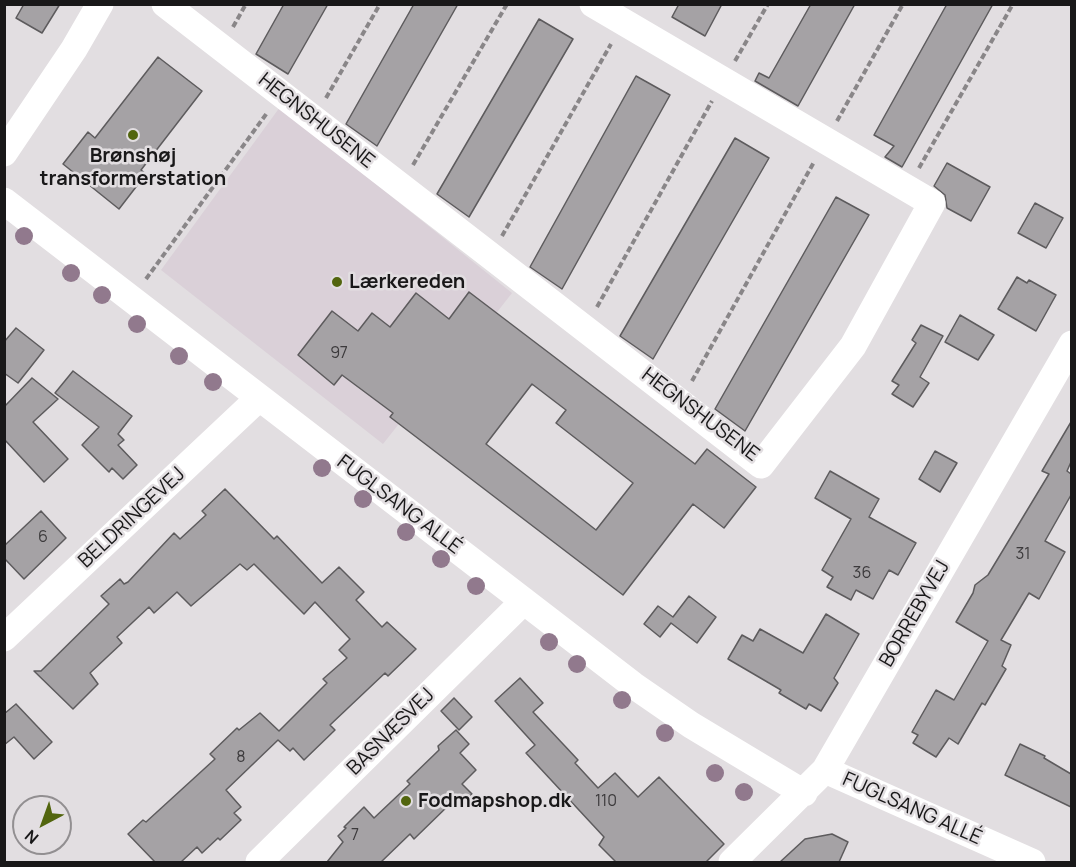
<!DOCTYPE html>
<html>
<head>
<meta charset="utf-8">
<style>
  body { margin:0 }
  #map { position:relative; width:1076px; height:867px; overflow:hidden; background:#e2dee1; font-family:Manrope,sans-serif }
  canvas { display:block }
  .frame { position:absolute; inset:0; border:6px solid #191819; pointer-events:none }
  .north { position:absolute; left:12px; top:795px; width:60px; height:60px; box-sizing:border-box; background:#e2dee1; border:2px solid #928f91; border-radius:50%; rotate:221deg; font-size:16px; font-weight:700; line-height:24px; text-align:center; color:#191819 }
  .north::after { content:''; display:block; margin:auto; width:21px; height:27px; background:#52650e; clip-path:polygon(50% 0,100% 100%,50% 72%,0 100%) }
</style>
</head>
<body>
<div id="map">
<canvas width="1076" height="867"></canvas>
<div class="frame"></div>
<div class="north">N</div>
</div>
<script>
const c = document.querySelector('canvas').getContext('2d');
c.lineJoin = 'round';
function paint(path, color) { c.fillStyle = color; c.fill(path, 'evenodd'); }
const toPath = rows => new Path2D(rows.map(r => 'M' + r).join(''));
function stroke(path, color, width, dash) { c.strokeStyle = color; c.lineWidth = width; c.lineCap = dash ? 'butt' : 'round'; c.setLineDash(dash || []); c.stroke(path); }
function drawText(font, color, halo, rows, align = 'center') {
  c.font = font + ' Manrope,sans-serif'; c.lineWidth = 5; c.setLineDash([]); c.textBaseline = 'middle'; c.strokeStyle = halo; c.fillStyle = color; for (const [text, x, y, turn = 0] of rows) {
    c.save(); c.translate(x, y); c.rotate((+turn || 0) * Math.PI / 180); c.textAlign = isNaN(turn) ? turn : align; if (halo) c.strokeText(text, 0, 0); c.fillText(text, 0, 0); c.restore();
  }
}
const built = toPath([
  [280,107,512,293,427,402,420,397,383,444,161,270]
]);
const building = toPath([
  [24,4,60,4,42,33,16,18,24,4],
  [284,4,328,4,288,74,256,54,284,4],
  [414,4,458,4,377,146,346,124,414,4],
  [679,4,722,4,705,36,672,17,679,4],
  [811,4,855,4,798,106,755,81,759,73,769,78,811,4],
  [947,4,993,4,902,167,885,157,894,146,874,135,947,4],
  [539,19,573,39,469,217,437,194,539,19],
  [158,57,202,91,141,170,146,174,119,209,63,164,88,132,95,138,158,57],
  [636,76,670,95,562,289,530,267,636,76],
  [735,138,769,158,653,359,620,336,735,138],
  [947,163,990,187,971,221,947,208,945,195,934,186,947,163],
  [836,197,869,215,745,431,715,409,836,197],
  [1035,203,1063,218,1046,248,1018,233,1035,203],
  [1017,277,1027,283,1029,280,1056,295,1036,331,998,309,1017,277],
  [469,292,695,464,707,449,756,487,724,528,693,504,623,595,390,417,393,413,342,375,334,385,298,355,332,311,358,331,372,313,390,327,416,293,449,319,469,292],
  [532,384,566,410,556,423,633,483,596,530,486,444,532,384],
  [960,315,994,335,978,360,945,342,960,315],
  [921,325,943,336,920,377,929,383,913,407,892,394,899,385,892,381,916,343,912,340,921,325],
  [16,328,44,350,18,383,4,373,4,342,16,328],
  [73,371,132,416,118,434,124,440,118,445,137,465,123,479,112,468,109,472,82,445,99,427,55,393,73,371],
  [32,378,58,399,33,422,68,459,44,482,4,439,4,407,32,378],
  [1071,422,1071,462,1067,471,1071,474,1071,495,1045,541,1065,552,1039,599,1029,593,1001,640,1011,645,1002,666,1006,669,985,705,982,703,958,744,949,738,936,757,913,743,918,735,912,732,936,690,954,700,988,641,956,622,973,593,975,585,988,575,1049,474,1042,471,1071,422],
  [935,451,957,463,940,492,919,479,935,451],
  [830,471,879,499,869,517,916,543,898,575,889,570,873,599,856,590,851,600,827,587,833,577,822,570,851,519,815,498,830,471],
  [225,489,274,539,277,536,322,583,339,567,364,592,356,600,382,627,387,622,416,649,388,676,385,673,330,725,335,730,304,760,293,748,290,751,278,740,226,790,241,807,234,813,241,820,220,840,218,838,202,853,197,847,181,862,155,862,128,834,143,820,146,822,215,759,210,754,237,728,239,730,260,713,279,731,327,683,323,679,347,658,339,650,350,639,315,602,304,614,254,564,247,570,240,564,191,606,177,592,154,613,149,607,117,637,122,643,90,673,98,684,73,709,34,671,41,671,109,604,101,596,120,579,124,584,128,582,174,533,180,539,206,515,202,511,225,489],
  [41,511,66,538,24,579,4,558,4,546,41,511],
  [689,596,716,617,697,643,671,623,660,637,644,624,658,606,673,617,689,596],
  [826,614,859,634,834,678,838,683,821,711,809,704,806,709,779,693,781,690,728,659,742,635,753,641,760,629,803,653,826,614],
  [520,678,543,703,533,712,578,760,575,763,598,788,615,773,638,797,659,777,724,844,706,862,616,862,599,845,604,837,526,753,535,745,495,701,520,678],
  [454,698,472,717,459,730,441,711,454,698],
  [16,704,52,742,34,759,14,737,4,745,4,714,16,704],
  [456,730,469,744,460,753,476,770,462,784,472,794,457,808,451,803,414,839,410,834,381,862,327,862,343,842,338,836,346,828,344,827,364,807,374,818,410,784,407,781,439,750,438,746,456,730],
  [1020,744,1045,756,1044,758,1071,774,1071,807,1005,775,1020,744],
  [832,834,848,842,839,862,780,862,805,839,832,834]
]);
const path = toPath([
  [233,27,246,4],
  [735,61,768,4],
  [326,98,380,4],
  [837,121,903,4],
  [413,165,507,4],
  [919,168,1013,4],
  [502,236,611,44],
  [146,279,267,113],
  [597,307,712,101],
  [692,381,814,162]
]);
const street = toPath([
  [165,4,761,465,853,346,932,203,593,4],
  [4,153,74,49,100,4],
  [4,201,633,685,691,725,804,793],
  [4,638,259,398],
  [825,770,1032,862],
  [259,862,524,601],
  [732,862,825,770,1072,344]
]);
const trees = [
  [24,236],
  [71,273],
  [102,295],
  [137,324],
  [179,356],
  [213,382],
  [322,468],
  [363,499],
  [406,532],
  [441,559],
  [476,586],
  [549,642],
  [577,664],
  [622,700],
  [665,733],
  [715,773],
  [744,792]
];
const markers = [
  [133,135,6,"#52650e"],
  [337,282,6,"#52650e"],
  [406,801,6,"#52650e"]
];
const numberNames = [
  ["97",339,354],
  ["6",43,538],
  ["31",1023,555],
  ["36",862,574],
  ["8",241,758],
  ["110",606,802],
  ["7",355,836]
];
const streetNames = [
  ["HEGNSHUSENE",316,121,38],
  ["HEGNSHUSENE",700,415,37],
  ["FUGLSANG ALLÉ",399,505,37],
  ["BELDRINGEVEJ",132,518,-43],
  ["BORREBYVEJ",915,614,-60],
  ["BASNÆSVEJ",391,732,-45],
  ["FUGLSANG ALLÉ",912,809,24]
];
const poiNames = [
  ["Brønshøj",133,156,"center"],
  ["transformerstation",133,179,"center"],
  ["Lærkereden",349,282],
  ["Fodmapshop.dk",418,801]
];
paint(built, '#dad0d8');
paint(building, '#a5a2a5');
stroke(building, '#5d5b5d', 1.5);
stroke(path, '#898688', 4, [6, 3]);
stroke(street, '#fff', 27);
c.fillStyle = '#91798d';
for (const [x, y] of trees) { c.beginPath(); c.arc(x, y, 9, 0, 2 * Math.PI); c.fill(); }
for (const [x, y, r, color] of markers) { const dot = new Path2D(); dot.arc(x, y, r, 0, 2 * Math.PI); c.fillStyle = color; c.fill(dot); stroke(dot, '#e2dee1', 2); }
drawText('16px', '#3c3a3c', null, numberNames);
drawText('20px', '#191819', '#e2dee1', streetNames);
drawText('bold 20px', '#191819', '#e2dee1', poiNames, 'left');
</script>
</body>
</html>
